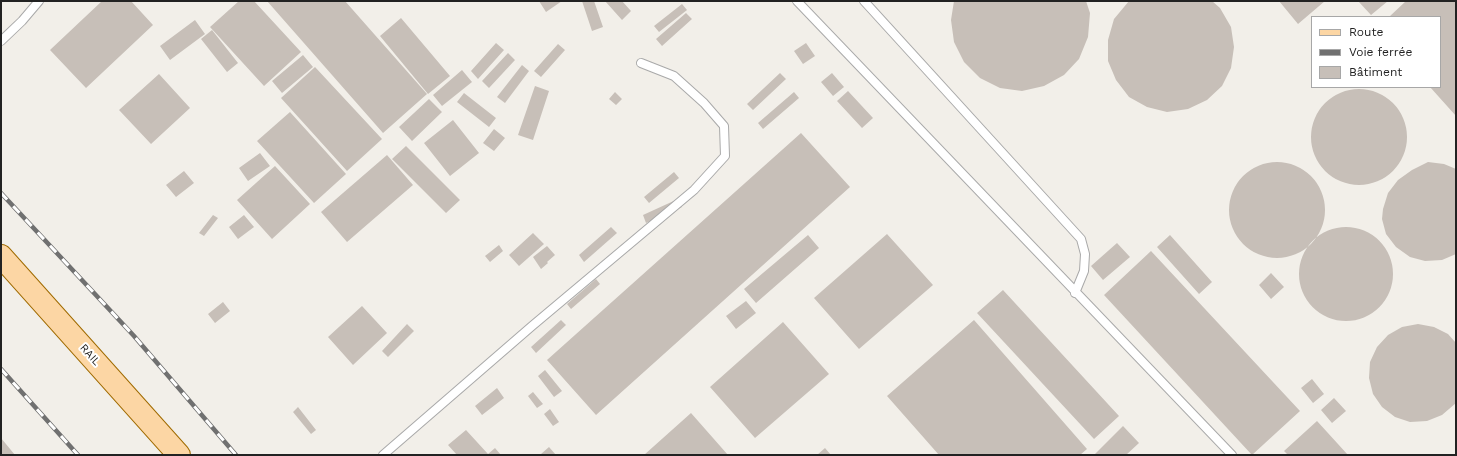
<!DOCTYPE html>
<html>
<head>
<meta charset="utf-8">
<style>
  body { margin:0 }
  #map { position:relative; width:1457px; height:456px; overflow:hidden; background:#f2efe9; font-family:"Work Sans",sans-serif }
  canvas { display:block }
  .frame { position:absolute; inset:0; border:2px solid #222; pointer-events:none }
  .legend { position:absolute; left:1311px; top:16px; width:130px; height:72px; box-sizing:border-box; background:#fff; border:1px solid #a7a7a7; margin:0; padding:5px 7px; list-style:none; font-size:12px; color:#222 }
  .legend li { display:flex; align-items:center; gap:8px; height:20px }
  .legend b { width:20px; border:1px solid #a7a7a7 }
</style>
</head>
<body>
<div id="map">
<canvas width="1457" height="456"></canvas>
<div class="frame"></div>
<ul class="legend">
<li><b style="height:5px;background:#fcd6a4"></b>Route</li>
<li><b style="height:5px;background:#707070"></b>Voie ferrée</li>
<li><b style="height:11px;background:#c7bfb8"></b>Bâtiment</li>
</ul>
</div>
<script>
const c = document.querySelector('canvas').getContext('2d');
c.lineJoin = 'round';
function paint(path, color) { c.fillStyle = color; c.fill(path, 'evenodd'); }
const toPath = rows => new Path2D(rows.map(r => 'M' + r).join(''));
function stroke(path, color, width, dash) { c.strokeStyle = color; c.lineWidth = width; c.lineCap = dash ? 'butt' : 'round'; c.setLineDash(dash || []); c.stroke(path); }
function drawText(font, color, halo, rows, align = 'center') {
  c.font = font + ' "Work Sans",sans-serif'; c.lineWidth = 4; c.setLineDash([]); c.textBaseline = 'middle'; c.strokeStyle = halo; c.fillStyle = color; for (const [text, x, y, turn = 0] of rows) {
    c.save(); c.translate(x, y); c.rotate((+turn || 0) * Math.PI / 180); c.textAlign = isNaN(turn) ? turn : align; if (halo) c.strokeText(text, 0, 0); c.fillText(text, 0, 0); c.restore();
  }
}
const building = toPath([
  [102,1,131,1,153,25,86,88,50,50],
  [239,1,254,1,301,52,264,86,210,27],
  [267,1,345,1,427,94,383,133],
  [539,1,562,1,546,12],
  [582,1,594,1,603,27,592,31],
  [605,1,622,1,631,11,622,20],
  [954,1,1086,1,1090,13,1088,37,1079,59,1064,75,1044,86,1022,91,1000,88,980,78,964,62,954,42,951,20],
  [1129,1,1212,1,1220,8,1231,27,1234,47,1231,68,1222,86,1207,100,1188,109,1167,112,1147,107,1129,97,1116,80,1108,61,1108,40,1114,19],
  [1279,1,1325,1,1298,24],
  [1358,1,1388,1,1371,15],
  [1406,1,1456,1,1456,116,1430,87,1440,87,1440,17,1389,17],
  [682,4,687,10,659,32,654,26],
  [686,13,692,19,662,46,656,39],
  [401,18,450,76,428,94,380,36],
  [195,20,205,34,170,60,160,46],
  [212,30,238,63,227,72,201,39],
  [496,43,504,50,478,79,471,71],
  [806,43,815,56,803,64,794,51],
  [558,44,565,50,541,77,534,71],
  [508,53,515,60,489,88,482,81],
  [303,55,313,67,282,93,272,81],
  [522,65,529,71,505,103,497,97],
  [315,67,382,139,347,171,281,98],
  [462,70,472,82,442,106,433,95],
  [780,73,786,79,753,110,747,104],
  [832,73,844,87,833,96,821,82],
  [159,74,190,108,151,144,119,110],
  [535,86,549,91,533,140,518,135],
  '1311 137a48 48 0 1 1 96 0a48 48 0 1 1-96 0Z',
  [848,91,873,118,862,128,837,101],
  [615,92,622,99,616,105,609,99],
  [794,92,799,98,763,129,758,123],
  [464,93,496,118,489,127,457,102],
  [429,99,442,112,412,141,399,127],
  [290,112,346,174,314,203,257,141],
  [453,120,479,153,450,176,424,143],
  [494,129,505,138,494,151,483,143],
  [801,133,850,187,596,415,547,360],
  [406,146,460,200,446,213,392,159],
  [260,153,270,166,248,181,239,168],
  [387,155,413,185,347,242,321,212],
  [1428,162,1444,164,1456,169,1456,254,1442,260,1425,261,1410,257,1396,247,1386,234,1382,219,1383,209,1388,193,1398,180,1412,170],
  '1229 210a48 48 0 1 1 96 0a48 48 0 1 1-96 0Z',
  [275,166,310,204,272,239,237,200],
  [184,171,194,183,176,197,166,185],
  [674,172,679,178,649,203,644,197],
  [678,199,682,207,646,223,643,215],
  [213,215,218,218,204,236,199,233],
  [244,215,254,227,238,239,229,227],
  '1299 274a47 47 0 1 1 94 0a47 47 0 1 1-94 0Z',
  [611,227,617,233,584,262,579,255],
  [533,233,544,244,519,266,509,255],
  [887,234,933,285,859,349,814,298],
  [808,235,819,248,756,303,744,289],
  [1170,235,1212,282,1199,294,1157,247],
  [1117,243,1130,257,1103,280,1091,266],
  [499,245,503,251,490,262,485,256],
  [547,246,555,255,547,262,548,263,541,269,533,257],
  [1151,251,1300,411,1252,455,1104,295],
  [1271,273,1284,287,1271,299,1259,285],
  [596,279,600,284,571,309,567,304],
  [1003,290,1119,416,1094,439,977,313],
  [746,301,756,313,736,329,726,316],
  [223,302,230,311,215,323,208,314],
  [362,306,387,333,353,365,328,337],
  [561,320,566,325,536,353,531,347],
  [974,320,1087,449,1080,455,939,455,887,396],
  [783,322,829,374,755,438,710,387],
  [407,324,414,331,388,357,382,351],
  [1418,324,1434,327,1448,334,1456,343,1456,403,1442,415,1427,421,1410,422,1395,417,1382,407,1373,394,1369,378,1370,362,1377,347,1388,335,1402,327],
  [545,370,562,391,554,397,538,376],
  [1312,379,1324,394,1313,403,1301,388],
  [497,388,504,398,482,415,475,406],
  [533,392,543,404,537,408,528,396],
  [1334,398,1346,411,1332,423,1321,410],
  [298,407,316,430,311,434,293,412],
  [550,409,559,422,553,426,544,414],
  [691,413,728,455,644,455],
  [1317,421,1348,455,1288,455,1284,451],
  [1123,426,1139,443,1126,455,1094,455],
  [466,430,488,454,495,448,501,455,457,455,448,445],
  [1,438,15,455,1,455],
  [549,447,556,455,542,455,541,454],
  [825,448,831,455,817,455]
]);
const lane = toPath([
  [797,1,1232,455],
  [864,1,1081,239,1085,254,1084,271,1075,293],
  [1,41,22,21,39,1],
  [383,455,532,326,694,190,725,156,724,126,704,103,674,76,641,63]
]);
const primary = toPath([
  [1,256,179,455]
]);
const rail = toPath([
  [1,193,134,336,236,455],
  [1,369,78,455]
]);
const streetNames = [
  ["RAIL",90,355,48]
];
paint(building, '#c7bfb8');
stroke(lane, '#a9a9a9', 10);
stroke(primary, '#a06b00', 24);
stroke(lane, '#fff', 8);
stroke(primary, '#fcd6a4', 22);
stroke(rail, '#707070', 4.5);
stroke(rail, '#fff', 3, [9]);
drawText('11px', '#222', '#fff', streetNames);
</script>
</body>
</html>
